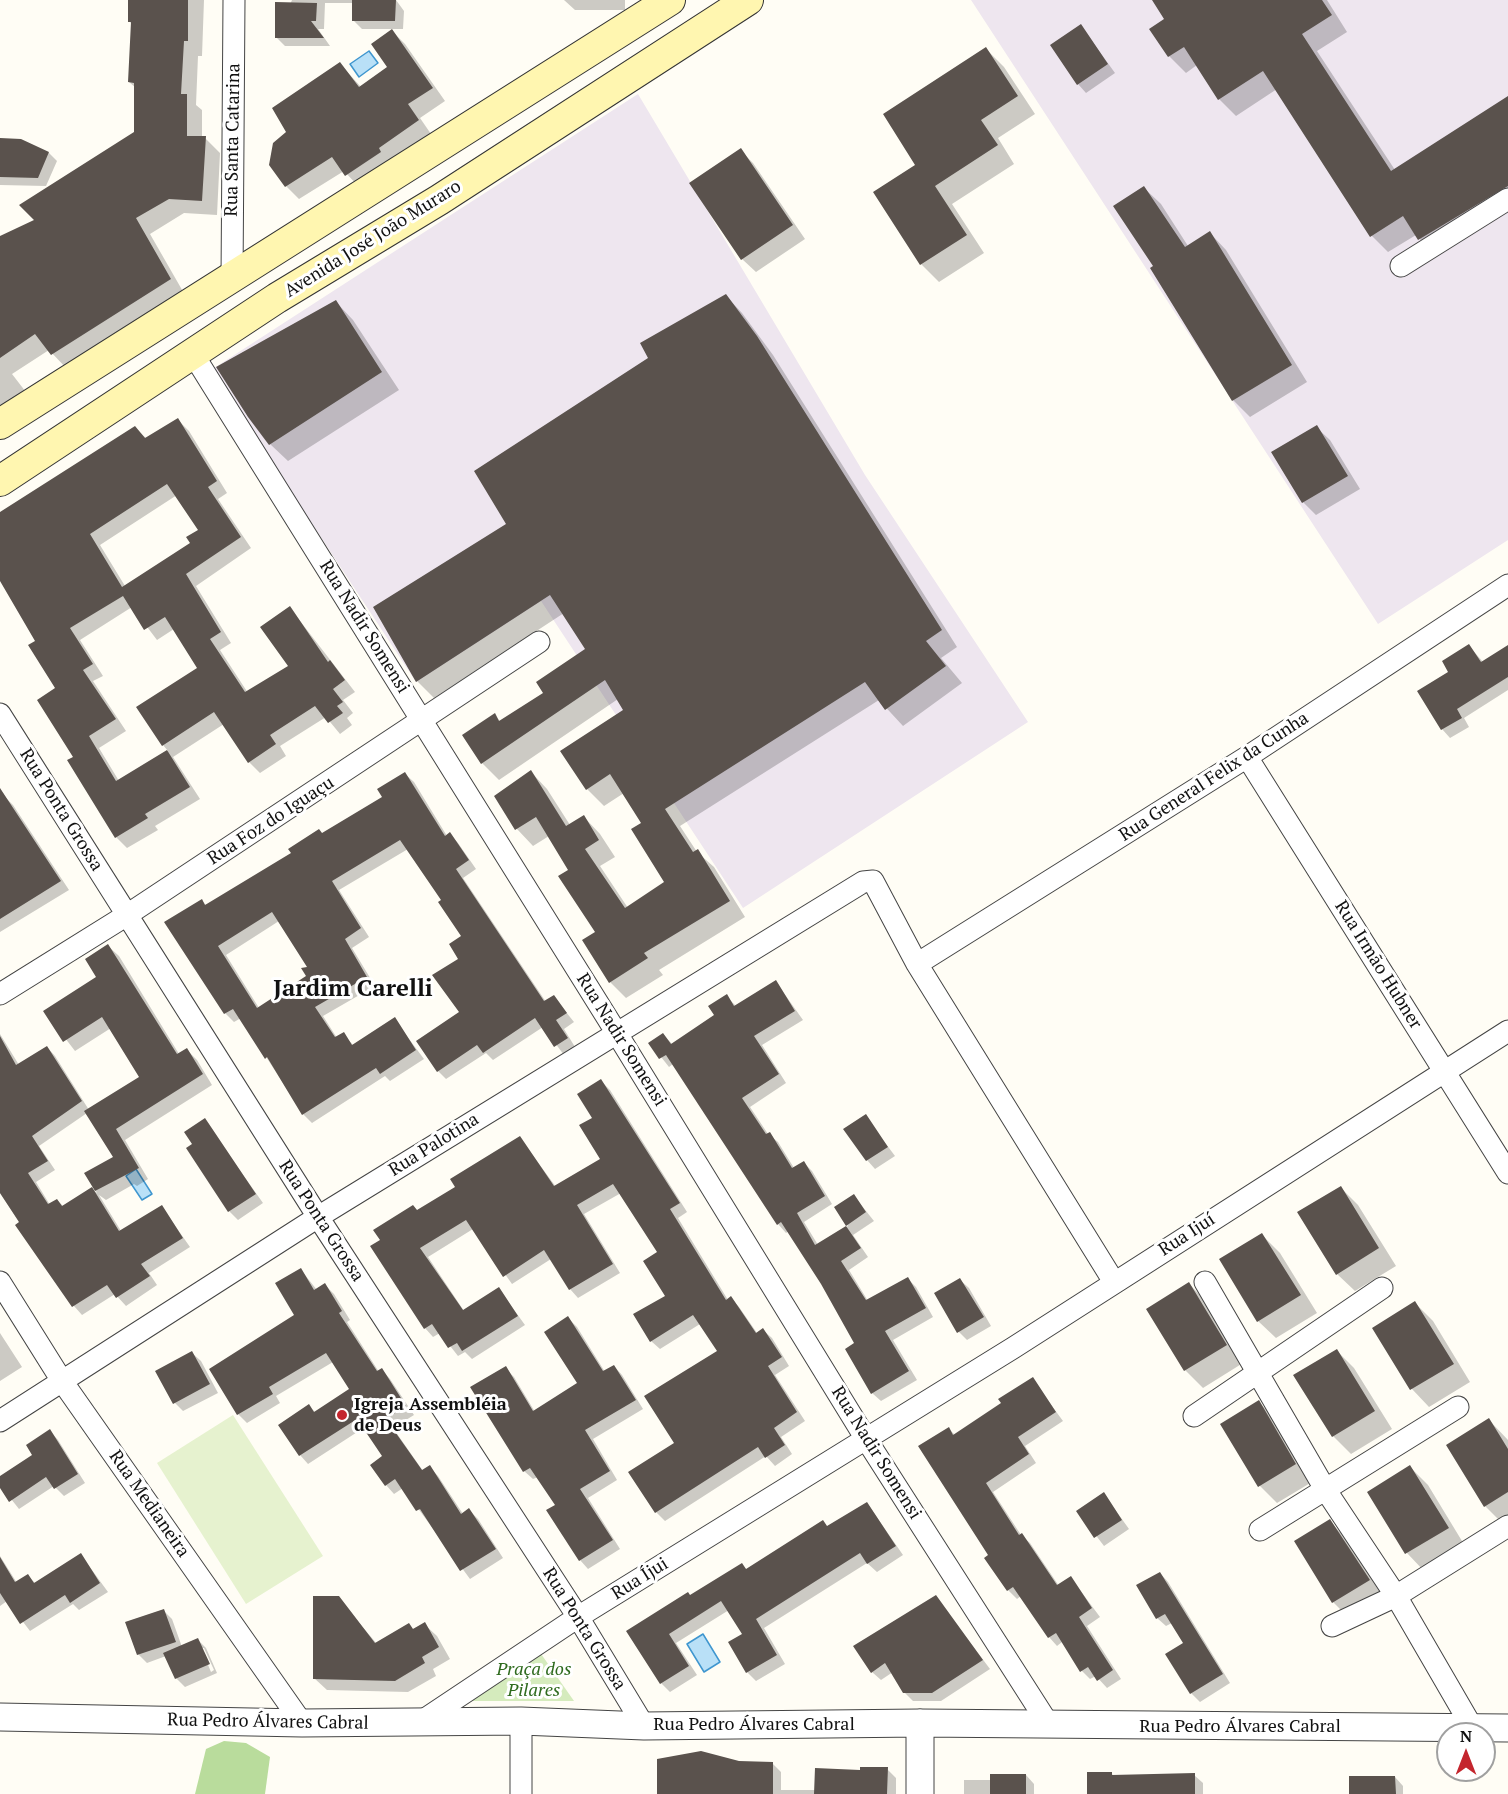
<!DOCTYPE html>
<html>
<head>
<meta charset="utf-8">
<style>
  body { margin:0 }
  #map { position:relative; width:1508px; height:1794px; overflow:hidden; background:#fffdf5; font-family:"PT Serif",serif }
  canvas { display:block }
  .north { position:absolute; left:1436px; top:1722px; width:60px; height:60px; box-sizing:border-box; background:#fff; border:2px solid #a0a0a0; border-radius:50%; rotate:0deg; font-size:16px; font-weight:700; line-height:24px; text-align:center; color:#111 }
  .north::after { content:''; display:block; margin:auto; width:21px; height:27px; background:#c4262e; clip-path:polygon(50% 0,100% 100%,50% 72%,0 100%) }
</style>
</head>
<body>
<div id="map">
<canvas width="1508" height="1794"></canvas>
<div class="north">N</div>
</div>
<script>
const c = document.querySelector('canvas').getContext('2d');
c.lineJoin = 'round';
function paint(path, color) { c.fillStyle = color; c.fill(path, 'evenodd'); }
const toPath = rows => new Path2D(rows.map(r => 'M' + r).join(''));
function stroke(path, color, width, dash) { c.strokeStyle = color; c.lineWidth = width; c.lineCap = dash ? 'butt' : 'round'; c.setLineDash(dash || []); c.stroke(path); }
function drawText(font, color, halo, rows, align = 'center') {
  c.font = font + ' "PT Serif",serif'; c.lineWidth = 6; c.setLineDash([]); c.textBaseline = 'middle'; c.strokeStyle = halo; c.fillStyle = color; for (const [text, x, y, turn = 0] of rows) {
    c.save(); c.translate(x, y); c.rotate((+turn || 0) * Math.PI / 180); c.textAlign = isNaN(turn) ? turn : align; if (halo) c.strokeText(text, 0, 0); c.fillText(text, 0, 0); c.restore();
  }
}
const industrial = toPath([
  [971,0,1508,0,1508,540,1378,624],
  [638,94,865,475,1028,722,743,908,541,601,416,682,211,370]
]);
const green = toPath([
  [539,1651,574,1701,465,1701]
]);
const forest = toPath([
  [224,1741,246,1743,270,1757,265,1794,195,1794,206,1749]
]);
const pitch = toPath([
  [233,1415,323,1556,246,1604,157,1463]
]);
const water = toPath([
  [369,51,378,63,359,77,350,64,369,51],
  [136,1169,152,1194,142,1200,126,1176,136,1169],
  [703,1634,720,1662,704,1672,687,1644,703,1634]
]);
const shadow = toPath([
  [130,0,204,0,202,56,198,56,196,105,202,110,202,138,205,138,220,153,217,215,184,213,150,234,185,295,68,370,49,350,12,374,29,396,0,414,0,238,36,221,135,133,136,88,129,82,132,24,129,21],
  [292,0,396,0,404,11,403,29,362,29,353,20,353,3,325,3,324,29,318,29,330,46,285,46,276,37],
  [564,0,625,0,625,10,575,10],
  [1154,0,1327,0,1347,32,1317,51,1395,170,1508,97,1508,211,1436,256,1416,235,1388,252,1372,236,1277,89,1236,116,1219,99,1197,65,1186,73,1169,56,1166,19],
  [1081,26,1115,73,1086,93,1078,84],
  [392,31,405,44,445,101,420,118,431,134,360,188,344,171,299,199,286,186,288,132,340,64,361,87,389,67],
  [986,49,1004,67,1035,114,998,138,1014,164,952,204,984,253,939,282,921,264,875,193,917,165],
  [0,140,49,153,57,161,46,186,0,185],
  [740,150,753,163,805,239,756,272,742,259],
  [1144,188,1161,204,1188,246,1210,233,1226,250,1307,382,1250,417,1233,400,1152,268,1155,266],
  [726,296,742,313,773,355,957,647,941,658,962,683,903,726,879,700,680,826,697,852,714,867,745,917,659,970,663,975,626,998,610,982,597,932,570,870,549,836,533,846,517,829,496,797,531,772,547,789,570,825,584,817,600,834,615,857,600,866,628,908,666,883,643,824,624,793,604,806,587,789,625,711,618,699,499,780,482,763,464,735,494,715,501,722,545,693,587,649,564,613,434,698,417,681,508,525,650,359],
  [336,302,353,320,399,390,288,461,270,444],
  [178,420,189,431,227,493,218,499,251,548,196,586,231,643,220,650,248,693,290,666,290,608,355,692,343,700,353,713,347,718,352,725,340,734,326,717,280,746,286,756,260,773,249,762,224,724,173,757,200,799,155,826,158,830,127,848,116,837,69,761,75,757,57,688,37,642,0,578,0,513,135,428,147,439],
  [177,495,200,530,193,544,125,586,100,545],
  [132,607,157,640,174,629,199,669,163,745,168,751,119,781,99,748,126,731,93,681,103,676,80,640],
  [1316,427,1330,440,1360,489,1316,515,1303,502],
  [1469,646,1483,662,1508,647,1508,690,1464,718,1469,727,1450,738,1442,729,1450,672],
  [405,774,414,782,447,836,450,834,458,843,476,869,463,878,546,1002,554,997,574,1022,564,1029,575,1047,564,1055,543,1027,493,1060,486,1053,446,1079,438,1071,461,1012,460,959,463,936,443,901,408,849,339,890,369,937,352,948,375,986,323,1016,337,1038,343,1034,354,1046,394,1019,424,1059,390,1081,385,1076,312,1123,303,1114,241,1018,234,1022,225,1013,202,901,207,906,384,797],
  [279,921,309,968,308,976,259,1008,226,955],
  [4,796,13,805,69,890,0,932,0,799],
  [108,946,119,956,179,1054,187,1050,197,1060,212,1085,125,1140,148,1179,137,1186,134,1184,106,1200,99,1195,121,1231,162,1207,190,1247,149,1273,157,1285,126,1306,115,1294,82,1315,74,1306,0,1193,0,1034,19,1065,47,1047,55,1056,89,1110,141,1078,111,1028,75,1051,45,1012,98,978],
  [87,1113,115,1157,86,1174,97,1193,92,1189,64,1207,57,1200,50,1205,36,1182,55,1170,39,1146],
  [776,982,803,1020,762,1045,786,1083,750,1107,768,1134,778,1142,794,1168,804,1163,812,1171,832,1204,804,1222,818,1245,848,1226,836,1208,854,1196,874,1221,853,1235,868,1257,849,1270,868,1301,907,1278,916,1287,933,1317,893,1340,917,1380,881,1401,872,1393,856,1344,841,1315,789,1231,786,1233,778,1224,673,1064,669,1067,650,1043,663,1034,672,1044,716,1015,726,996,736,1006],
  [601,1081,610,1090,687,1212,678,1218,728,1300,731,1298,739,1307,757,1333,763,1330,772,1338,789,1366,775,1375,805,1421,781,1437,792,1454,775,1466,766,1456,665,1521,656,1512,676,1443,719,1352,700,1324,660,1349,651,1341,667,1296,659,1253,621,1193,584,1214,620,1273,578,1298,570,1289,551,1259,512,1284,473,1229,428,1257,464,1311,499,1289,525,1325,472,1359,465,1352,458,1356,440,1333,433,1337,425,1328,418,1211,457,1187,520,1138,556,1187,602,1160,594,1119],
  [865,1116,895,1156,875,1169,867,1160],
  [204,1120,263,1203,238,1220,229,1211,194,1145],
  [1341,1188,1358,1205,1396,1266,1355,1291,1337,1274],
  [1262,1235,1280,1253,1317,1313,1276,1338,1258,1321],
  [301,1270,317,1290,325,1285,334,1294,350,1320,347,1322,379,1372,382,1370,390,1379,414,1415,393,1428,423,1471,429,1467,438,1476,463,1514,469,1510,478,1519,503,1558,470,1579,403,1488,394,1494,386,1485,384,1457,365,1427,308,1464,300,1455,309,1406,316,1413,351,1390,333,1362,276,1396,280,1403,247,1423,238,1414,296,1315],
  [960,1280,969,1288,991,1326,967,1340,959,1332],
  [1189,1284,1207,1302,1243,1363,1203,1388,1185,1370,1148,1309],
  [1415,1303,1433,1321,1470,1382,1429,1407,1412,1389,1374,1328],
  [568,1318,577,1327,605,1372,614,1366,622,1375,643,1409,593,1439,617,1480,588,1498,620,1549,588,1569,580,1560,557,1506,538,1477,533,1479,524,1471,505,1368,514,1377,535,1412,579,1384],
  [0,1333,22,1367,0,1381],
  [1336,1350,1354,1368,1392,1429,1351,1454,1333,1436],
  [192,1353,201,1361,218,1393,183,1411,175,1403],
  [1032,1379,1063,1421,1025,1446,1036,1463,993,1492,1021,1535,1030,1543,1059,1586,1071,1578,1100,1617,1087,1626,1121,1679,1107,1688,1096,1676,1090,1679,1082,1671,1062,1642,1057,1646,1049,1637,1021,1596,1017,1599,1008,1590,986,1558,990,1556,949,1429,955,1435,1003,1403],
  [1259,1402,1276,1420,1312,1482,1277,1503,1260,1486],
  [1489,1420,1508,1440,1508,1520,1503,1524,1485,1506],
  [50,1431,58,1440,85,1483,64,1496,54,1486,19,1509,0,1485,0,1477,34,1455],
  [1410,1467,1428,1485,1465,1546,1424,1571,1407,1553],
  [1104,1494,1129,1529,1104,1546,1078,1512],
  [867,1503,903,1555,877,1572,867,1563,764,1628,785,1664,756,1681,747,1672,730,1642,744,1634,729,1610,676,1643,697,1675,670,1692,661,1683,628,1632,742,1565,747,1570,828,1528],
  [1329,1521,1347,1539,1387,1598,1351,1620,1333,1602,1296,1541],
  [81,1555,108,1592,79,1610,73,1604,30,1631,7,1601,0,1606,0,1556,17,1583,28,1576,36,1584],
  [1160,1573,1168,1582,1230,1683,1200,1702,1191,1693,1185,1644,1172,1623,1166,1626,1157,1618],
  [936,1597,990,1669,941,1701,913,1701,904,1692,893,1672,881,1680,872,1672],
  [338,1598,377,1644,424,1624,437,1636,450,1659,433,1669,436,1676,408,1692,327,1690,314,1678],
  [163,1610,172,1619,182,1647,198,1640,206,1648,217,1673,185,1687,176,1678,166,1656,147,1663,138,1654],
  [201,1648,204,1648,214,1670,211,1672],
  [739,1763,772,1763,781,1772,781,1790,816,1790,861,1772,887,1769,896,1778,896,1794,658,1794],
  [1111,1773,1114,1776,1194,1775,1203,1783,1203,1794,1088,1794],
  [1026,1775,1034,1784,1034,1794,964,1794,964,1780,991,1780],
  [1395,1777,1403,1786,1403,1794,1351,1794]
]);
const building = toPath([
  [128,0,188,0,188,41,184,41,181,94,187,94,187,136,206,136,202,201,169,199,136,218,171,279,51,355,35,334,0,358,0,236,34,220,19,205,134,132,134,83,128,82,131,22,128,22],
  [352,0,396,0,395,21,352,21],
  [1152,0,1322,0,1332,15,1302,34,1391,171,1508,96,1508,186,1418,240,1403,216,1370,237,1263,71,1218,100,1184,47,1168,57,1149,29,1164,19],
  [275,2,317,3,316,21,311,21,324,38,275,38],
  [1081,24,1108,64,1077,85,1050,45],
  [392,29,433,88,408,104,419,120,379,148,381,152,345,176,332,157,285,187,269,165,273,143,286,132,272,108,340,62,359,87,387,67,371,44],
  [986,47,1018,96,981,120,998,145,935,186,967,235,920,265,873,192,915,165,883,114],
  [0,138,21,139,49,152,38,178,0,177],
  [741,148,793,225,741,260,689,183],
  [1144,186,1185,247,1210,231,1292,365,1232,401,1150,268,1153,266,1113,206],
  [726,294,757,336,942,630,926,641,946,666,885,710,865,682,665,809,693,852,698,849,730,901,644,953,648,958,609,983,582,940,595,932,558,876,568,870,536,817,515,830,494,796,531,770,566,826,584,815,599,840,585,849,625,908,664,882,631,829,641,823,610,774,586,790,560,751,623,710,605,680,481,764,462,735,495,713,499,721,543,693,536,682,585,649,550,595,416,682,373,607,506,524,474,471,648,358,640,343],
  [336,300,382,372,269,445,248,417,216,367],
  [178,418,217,481,208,487,241,537,186,574,221,632,210,639,245,692,288,666,260,627,290,606,328,662,330,660,345,680,333,689,343,702,337,706,343,713,328,723,315,706,270,735,276,744,248,763,214,712,162,746,136,707,197,668,165,617,144,630,123,596,70,628,93,664,83,670,116,719,89,736,116,781,167,750,190,787,145,814,148,818,115,838,67,760,73,757,37,700,55,688,28,645,35,641,0,581,0,512,135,426,145,438],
  [167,484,198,530,186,537,190,543,122,587,90,534],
  [1317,425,1348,476,1302,503,1271,452],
  [1469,644,1481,662,1508,645,1508,677,1457,709,1462,718,1441,730,1417,691,1448,672,1442,661],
  [405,772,445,836,450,832,469,860,456,869,544,1001,554,995,567,1013,556,1020,568,1038,554,1047,535,1018,483,1053,477,1045,437,1072,416,1041,459,1012,432,975,458,959,449,944,461,936,438,902,441,900,400,840,332,881,361,928,345,939,367,977,315,1007,335,1037,344,1032,352,1045,395,1017,416,1050,380,1074,376,1068,302,1115,267,1057,265,1059,233,1009,224,1014,164,922,202,899,205,905,291,853,288,849,319,829,322,833,382,797,377,789],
  [272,912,307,967,301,968,306,976,257,1008,218,946],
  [0,788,61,881,0,919],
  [108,944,177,1054,187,1048,203,1074,116,1129,139,1168,95,1191,84,1173,113,1157,84,1111,139,1077,102,1017,63,1042,43,1011,96,977,85,959],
  [776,980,795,1011,754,1036,779,1074,742,1098,766,1134,770,1132,792,1168,804,1161,825,1196,797,1213,815,1245,846,1226,861,1248,841,1261,866,1300,908,1277,926,1308,885,1331,909,1371,871,1394,845,1349,854,1343,821,1284,781,1222,777,1225,666,1055,659,1059,648,1043,663,1033,671,1044,714,1015,708,1006,727,994,734,1006],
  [0,1036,16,1065,47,1046,82,1101,32,1136,48,1161,28,1173,48,1204,57,1199,62,1206,92,1187,119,1231,162,1205,183,1238,141,1264,150,1276,116,1298,107,1285,72,1307,15,1225,19,1222,0,1193],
  [601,1079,680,1203,670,1209,726,1300,731,1296,756,1333,763,1328,782,1357,768,1366,797,1412,774,1428,785,1445,765,1458,758,1447,655,1513,628,1472,674,1443,644,1396,717,1351,693,1315,650,1342,633,1314,665,1296,643,1261,657,1252,613,1184,577,1205,613,1264,569,1290,544,1250,503,1277,466,1220,420,1248,463,1310,499,1287,518,1316,462,1351,457,1343,448,1348,432,1324,424,1329,370,1246,380,1240,373,1230,413,1205,417,1210,455,1187,450,1179,520,1136,554,1186,600,1159,579,1125,592,1118,577,1094],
  [866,1114,888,1147,866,1161,843,1129],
  [205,1118,256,1194,228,1212,186,1148,192,1144,184,1132],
  [1341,1186,1379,1248,1336,1275,1297,1212],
  [854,1194,866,1212,846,1226,834,1207],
  [1262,1233,1301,1295,1257,1322,1219,1259],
  [301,1268,314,1290,325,1283,342,1311,339,1313,377,1371,382,1368,406,1406,386,1419,422,1470,430,1465,461,1514,469,1508,496,1549,460,1571,420,1509,416,1511,395,1479,385,1486,370,1465,382,1456,357,1419,299,1456,278,1425,309,1404,314,1412,349,1389,326,1353,269,1387,273,1394,237,1415,209,1369,294,1315,275,1283],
  [960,1278,984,1317,957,1333,934,1293],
  [1189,1282,1227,1345,1184,1371,1146,1309],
  [1415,1301,1454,1364,1410,1390,1372,1328],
  [568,1316,603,1371,614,1365,636,1400,585,1430,610,1471,580,1489,613,1540,579,1561,546,1510,555,1505,530,1468,523,1472,470,1387,506,1366,533,1411,577,1383,544,1332],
  [1337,1349,1375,1411,1332,1437,1293,1375],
  [192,1351,210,1384,173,1404,155,1371],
  [1033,1377,1056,1412,1018,1437,1029,1454,986,1483,1019,1535,1022,1533,1057,1585,1071,1576,1092,1608,1079,1617,1113,1670,1097,1681,1088,1667,1080,1672,1056,1633,1048,1638,1013,1587,1007,1591,984,1558,988,1555,918,1446,949,1427,953,1435,1001,1403,998,1399],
  [1259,1400,1296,1464,1258,1487,1220,1424],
  [1489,1418,1508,1449,1508,1492,1484,1507,1446,1445],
  [50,1429,78,1474,54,1489,46,1477,9,1502,0,1488,0,1476,32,1455,26,1445],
  [1410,1465,1449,1528,1405,1554,1367,1492],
  [1104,1492,1122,1520,1094,1538,1076,1511],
  [867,1502,896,1546,867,1564,860,1553,756,1619,777,1655,746,1673,728,1642,742,1634,721,1601,669,1634,689,1666,660,1684,626,1631,688,1592,690,1595,742,1563,746,1569,823,1520,827,1526],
  [1330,1519,1370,1580,1332,1603,1294,1541],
  [81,1553,100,1583,70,1603,65,1595,20,1624,0,1593,0,1557,15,1582,28,1574,34,1583],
  [1160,1572,1223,1674,1190,1694,1165,1654,1183,1643,1165,1614,1156,1619,1136,1585],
  [936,1595,983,1660,932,1693,903,1693,885,1663,871,1673,853,1646],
  [313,1596,339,1596,375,1643,409,1623,413,1629,425,1622,439,1647,422,1657,425,1663,395,1681,313,1679],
  [164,1609,176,1642,137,1655,125,1622],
  [198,1638,210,1664,175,1679,163,1653],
  [701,1751,739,1761,773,1762,773,1794,657,1794,657,1759],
  [860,1767,888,1767,887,1794,814,1794,815,1768,860,1770],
  [1087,1772,1112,1772,1112,1775,1195,1773,1195,1794,1087,1794],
  [990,1774,1026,1774,1026,1794,990,1794],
  [1349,1776,1395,1776,1396,1794,1349,1794]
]);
const minor = toPath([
  [1401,266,1508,199],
  [232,279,234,0],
  [193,354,616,1032,866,1439,1049,1725],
  [0,714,318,1217,578,1617,644,1726],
  [1247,757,1508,1173],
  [917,964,1247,757,1508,585],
  [0,994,127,915,539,642],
  [0,1282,62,1381,302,1723],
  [1205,1282,1325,1489,1396,1596,1472,1727],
  [1194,1416,1382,1288],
  [0,1421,318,1217,863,882,873,881,917,964,1114,1282],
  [1260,1530,1458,1407],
  [1332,1626,1396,1596,1508,1526],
  [419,1723,578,1617,1013,1348,1508,1031],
  [521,1794,521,1721]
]);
const tertiary = toPath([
  [0,1717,302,1723,521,1721,644,1726,920,1723,1508,1728],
  [920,1794,920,1723]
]);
const secondary = toPath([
  [0,424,670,0],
  [0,481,277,298,439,200,748,0]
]);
const markers = [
  [342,1415,6,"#c4262e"]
];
const streetNames = [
  ["Rua Santa Catarina",233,140,-89],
  ["Avenida José João Muraro",373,239,-32],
  ["Rua Nadir Somensi",364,627,58],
  ["Rua General Felix da Cunha",1214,777,-33],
  ["Rua Ponta Grossa",61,810,58],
  ["Rua Foz do Iguaçu",271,821,-33],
  ["Rua Irmão Hubner",1378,965,58],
  ["Rua Nadir Somensi",621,1040,58],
  ["Rua Palotina",434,1145,-32],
  ["Rua Ponta Grossa",321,1221,57],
  ["Rua Ijuí",1187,1235,-33],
  ["Rua Nadir Somensi",876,1453,58],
  ["Rua Medianeira",149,1504,55],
  ["Rua Íjui",640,1579,-32],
  ["Rua Ponta Grossa",584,1629,58],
  ["Rua Pedro Álvares Cabral",268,1722,1],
  ["Rua Pedro Álvares Cabral",754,1725],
  ["Rua Pedro Álvares Cabral",1240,1727]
];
const poiNames = [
  ["Igreja Assembléia",354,1405],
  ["de Deus",354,1426]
];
const parkNames = [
  ["Praça dos",534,1670],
  ["Pilares",534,1691]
];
const districtNames = [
  ["Jardim Carelli",353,989]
];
paint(industrial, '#eee6ef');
paint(green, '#d5ebbd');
paint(forest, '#b9dc9c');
paint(pitch, '#e6f2cf');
paint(water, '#b9e0f7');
stroke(water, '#3f96cf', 1.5);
paint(shadow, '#0003');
paint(building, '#5a524d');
stroke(minor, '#444', 23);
stroke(tertiary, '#444', 29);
stroke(secondary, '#333', 32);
stroke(minor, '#fff', 21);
stroke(tertiary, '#fff', 27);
stroke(secondary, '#fff6b0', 30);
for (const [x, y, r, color] of markers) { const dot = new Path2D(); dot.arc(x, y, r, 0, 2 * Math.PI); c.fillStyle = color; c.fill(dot); stroke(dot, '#fff', 2); }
drawText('18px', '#111', '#fff', streetNames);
drawText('bold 18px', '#111', '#fff', poiNames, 'left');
drawText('italic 18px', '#2f6b1f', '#fff', parkNames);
drawText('bold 24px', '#111', '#fff', districtNames);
</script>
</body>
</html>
